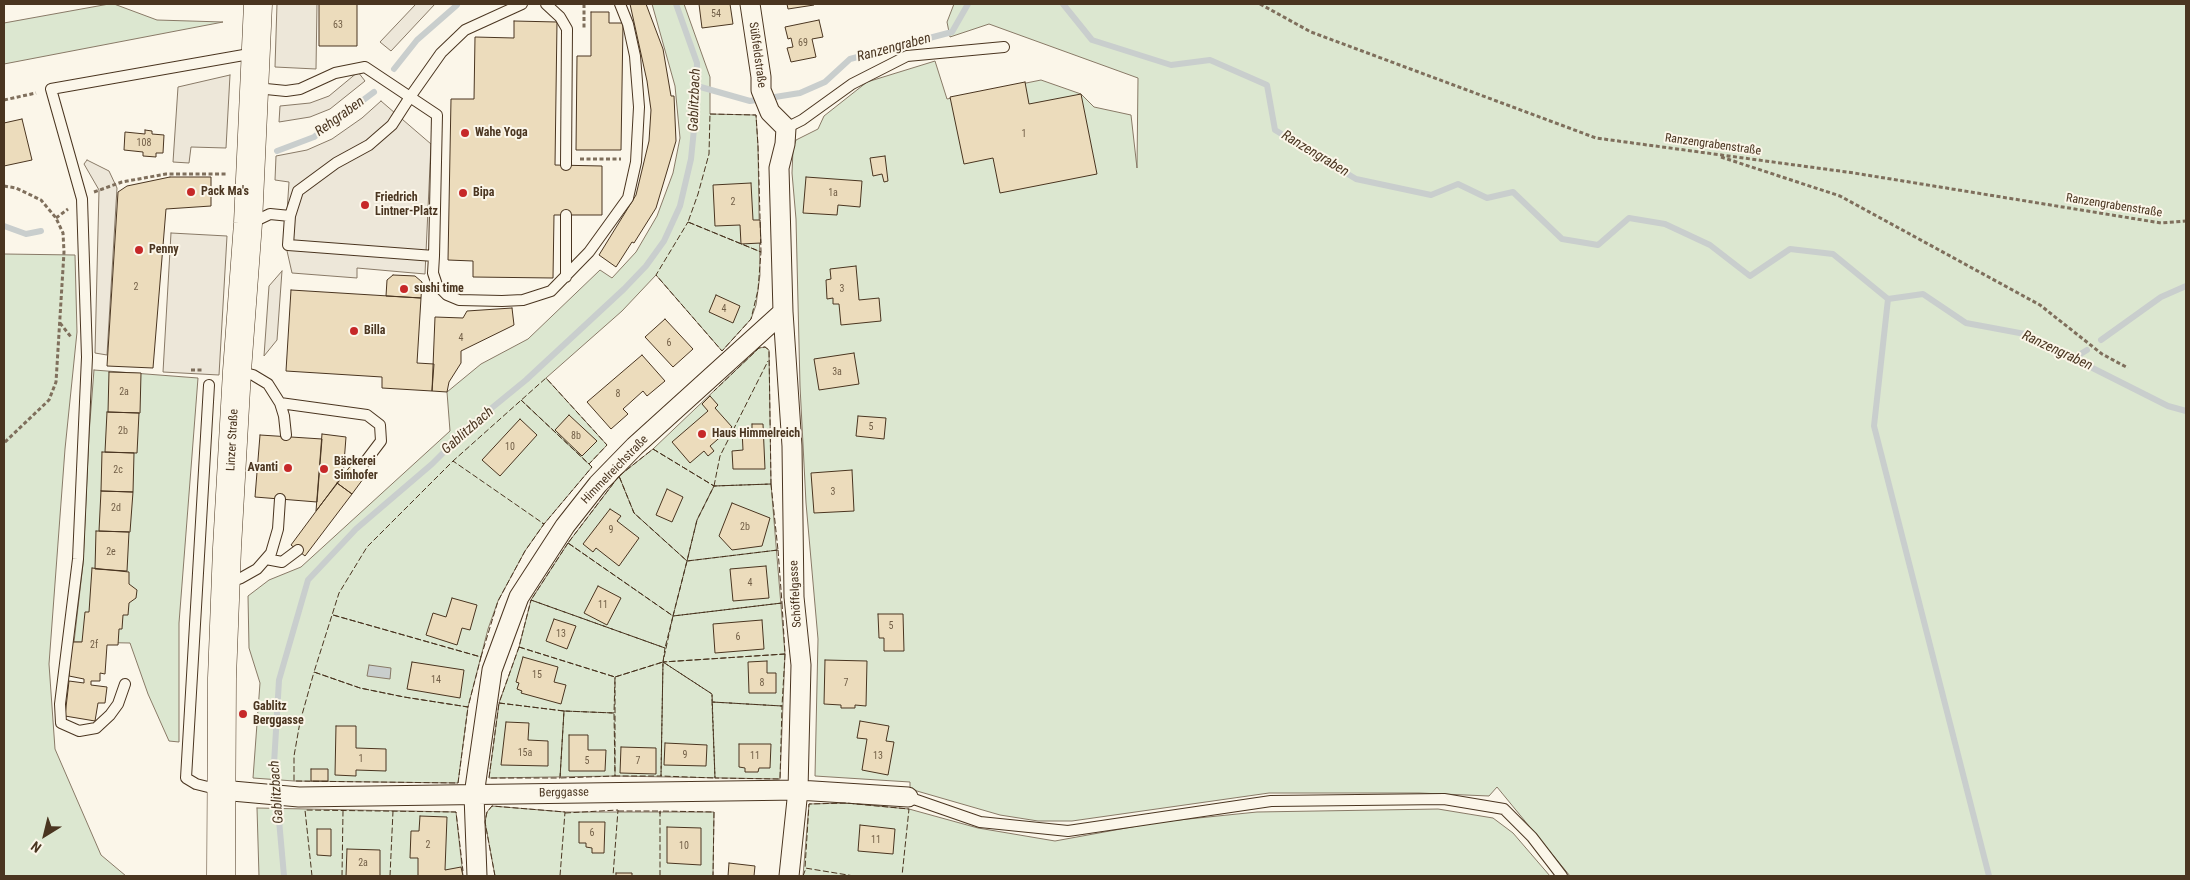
<!DOCTYPE html>
<html>
<head>
<meta charset="utf-8">
<style>
  body { margin:0 }
  #map { position:relative; width:2190px; height:880px; overflow:hidden; background:#fbf6e9; font-family:"Roboto Condensed",sans-serif }
  canvas { display:block }
  .frame { position:absolute; inset:0; border:5px solid #4a3520; pointer-events:none }
  .north { position:absolute; left:20px; top:810px; width:50px; height:50px; -webkit-text-stroke:4px #fbf6e9; paint-order:stroke; rotate:216deg; font-size:14px; font-weight:700; line-height:20px; text-align:center; color:#4a3520 }
  .north::after { content:''; display:block; margin:auto; width:18px; height:22px; background:#4a3520; clip-path:polygon(50% 0,100% 100%,50% 72%,0 100%) }
</style>
</head>
<body>
<div id="map">
<canvas width="2190" height="880"></canvas>
<div class="frame"></div>
<div class="north">N</div>
</div>
<script>
const c = document.querySelector('canvas').getContext('2d');
c.lineJoin = 'round';
function paint(path, color) { c.fillStyle = color; c.fill(path, 'evenodd'); }
const toPath = rows => new Path2D(rows.map(r => 'M' + r).join(''));
function stroke(path, color, width, dash) { c.strokeStyle = color; c.lineWidth = width; c.lineCap = dash ? 'butt' : 'round'; c.setLineDash(dash || []); c.stroke(path); }
function drawText(font, color, halo, rows, align = 'center') {
  c.font = font + ' "Roboto Condensed",sans-serif'; c.lineWidth = 4; c.setLineDash([]); c.textBaseline = 'middle'; c.strokeStyle = halo; c.fillStyle = color; for (const [text, x, y, turn = 0] of rows) {
    c.save(); c.translate(x, y); c.rotate((+turn || 0) * Math.PI / 180); c.textAlign = isNaN(turn) ? turn : align; if (halo) c.strokeText(text, 0, 0); c.fillText(text, 0, 0); c.restore();
  }
}
const green = toPath([
  [109,4,114,4,157,20,223,22,4,64,4,23,109,4],
  [652,4,684,4,710,77,710,114,756,115,758,146,760,275,756,305,751,319,722,351,656,275,622,311,546,378,607,445,589,464,592,467,544,524,525,551,498,601,488,629,468,707,458,783,294,781,253,778,260,683,249,648,248,596,269,580,301,567,450,431,447,392,481,364,528,339,600,270,612,278,636,252,657,216,673,173,680,138,675,86,652,4],
  [954,4,2186,4,2186,876,1570,876,1497,787,1489,796,1419,793,1269,793,1072,821,1038,821,1000,815,910,789,910,782,815,776,818,639,806,503,800,386,796,219,792,173,793,149,796,140,818,129,824,116,867,82,935,61,947,99,1041,80,1081,94,1094,107,1131,115,1137,168,1138,78,989,24,950,37,947,22,954,4],
  [4,254,75,255,77,332,65,449,49,664,55,749,101,855,126,876,4,876,4,254],
  [765,347,769,350,771,484,785,654,780,779,615,776,489,778,499,703,519,647,531,600,568,543,619,476,653,449,759,348,765,347],
  [94,370,198,378,179,623,179,742,169,741,148,694,130,643,74,642,83,564,89,434,94,370],
  [846,803,909,809,978,828,1055,841,1159,822,1257,812,1438,809,1493,818,1513,833,1550,876,803,876,809,804,846,803],
  [492,806,565,812,714,812,713,876,495,876,485,822,487,812,492,806],
  [257,808,456,812,463,876,259,876,257,808]
]);
const parking = toPath([
  [277,4,317,4,316,69,275,67,277,4],
  [416,4,435,4,391,51,380,42,416,4],
  [358,72,365,81,330,109,310,117,279,122,280,106,310,103,329,96,358,72],
  [230,75,226,148,191,147,189,163,173,162,178,87,230,75],
  [381,101,431,144,425,274,357,268,357,278,292,273,285,242,289,182,275,180,276,156,307,150,332,139,362,118,381,101],
  [87,160,109,171,117,188,107,355,95,353,99,190,84,164,87,160],
  [171,233,227,236,219,375,163,372,171,233],
  [282,271,277,340,264,356,269,286,282,271]
]);
const water = toPath([
  [369,665,391,668,390,679,367,676,369,665]
]);
const stream = toPath([
  [1063,4,1092,40,1171,65,1210,60,1267,85,1275,130,1356,179,1431,195,1458,184,1487,198,1513,192,1562,239,1598,245,1629,218,1665,224,1710,245,1750,276,1790,249,1833,254,1888,299,1923,294,1966,323,2025,334,2168,406,2186,411],
  [394,69,417,40,457,5],
  [697,86,750,101,800,93,825,82,850,59,952,32,968,4],
  [277,151,314,137,374,92],
  [4,226,26,234,41,231],
  [1888,299,1874,426,1989,876],
  [2101,340,2161,297,2186,286],
  [2074,358,2087,350],
  [284,876,274,764,279,680,308,580,356,529,432,464,471,425,526,380,624,289,646,266,664,241,680,206,691,159,696,109,697,63,676,4]
]);
const building = toPath([
  [319,4,357,4,357,46,319,46,319,4],
  [630,4,646,4,663,49,671,96,674,96,676,141,656,208,634,243,632,242,616,267,599,255,636,195,649,141,651,110,647,81,630,4],
  [699,4,730,4,733,24,702,28,699,4],
  [787,4,814,4,814,5,788,9,787,4],
  [591,12,609,12,609,23,623,23,621,150,576,150,577,56,591,56,591,12],
  [819,20,823,37,812,39,816,57,791,62,787,48,793,47,791,38,788,39,785,27,819,20],
  [514,21,557,22,555,165,602,166,602,215,554,215,553,278,473,277,473,261,448,260,451,99,474,99,475,37,514,38,514,21],
  [1025,82,1029,104,1081,94,1097,174,1000,193,993,158,964,164,950,97,1025,82],
  [22,119,32,160,4,166,4,123,22,119],
  [145,130,152,131,152,134,164,135,163,153,156,153,156,157,143,156,143,152,124,150,125,132,145,134,145,130],
  [885,156,888,181,884,182,882,174,873,176,870,158,885,156],
  [170,177,211,177,211,206,166,209,153,368,107,366,118,192,127,186,170,177],
  [806,177,862,181,860,207,838,205,837,215,803,213,806,177],
  [751,183,753,220,760,220,761,243,741,244,740,225,715,226,713,185,751,183],
  [856,266,859,300,879,298,881,321,841,325,839,304,833,304,833,298,827,299,826,280,831,279,830,269,856,266],
  [393,275,415,276,422,282,421,298,386,296,387,280,393,275],
  [291,290,421,298,417,363,434,364,432,391,382,388,382,377,286,371,291,290],
  [716,295,740,306,733,323,709,312,716,295],
  [512,308,514,325,461,351,461,363,449,382,447,392,432,391,435,317,463,318,467,311,512,308],
  [665,319,693,349,673,367,645,337,665,319],
  [854,353,859,384,819,390,814,359,854,353],
  [642,355,665,381,647,396,643,391,623,409,628,414,611,429,587,402,642,355],
  [109,372,141,373,140,413,108,412,109,372],
  [710,396,718,405,715,408,732,427,710,446,714,451,708,456,704,451,690,463,672,442,708,411,702,404,710,396],
  [107,412,139,413,137,453,105,452,107,412],
  [569,415,597,441,582,456,555,430,569,415],
  [858,416,886,418,884,439,856,436,858,416],
  [520,419,537,435,500,476,482,460,520,419],
  [752,424,763,424,765,469,733,469,732,451,743,450,742,430,752,429,752,424],
  [322,434,346,437,343,476,316,511,322,434],
  [260,435,322,439,317,502,255,497,260,435],
  [102,452,134,453,133,492,101,491,102,452],
  [352,464,366,475,352,494,337,483,352,464],
  [852,470,854,511,814,513,811,473,852,470],
  [337,483,352,494,305,556,291,545,337,483],
  [667,489,683,497,672,522,656,515,667,489],
  [101,491,133,492,130,532,99,531,101,491],
  [732,503,770,518,762,546,732,550,719,536,732,503],
  [610,509,621,516,617,521,639,538,619,566,596,548,593,552,583,544,610,509],
  [96,531,129,532,127,571,95,569,96,531],
  [766,566,769,598,733,601,730,569,766,566],
  [92,568,129,572,129,584,137,590,136,598,129,603,128,615,123,615,122,629,119,629,118,645,107,645,105,674,100,673,100,681,91,681,91,685,107,687,105,703,98,703,95,721,65,716,69,681,84,683,84,679,69,676,72,642,82,642,85,612,89,612,92,568],
  [598,586,621,598,607,625,584,613,598,586],
  [452,598,477,605,470,630,462,628,457,645,426,635,433,613,446,617,452,598],
  [878,614,903,614,904,651,884,651,884,638,879,638,878,614],
  [554,619,576,626,567,649,546,641,554,619],
  [762,620,764,649,715,653,713,624,762,620],
  [523,657,558,667,554,682,566,685,561,704,521,693,522,691,517,689,519,683,516,682,523,657],
  [825,660,867,661,866,706,855,705,855,708,841,708,841,705,824,704,825,660],
  [767,661,767,673,776,673,776,693,749,693,748,662,767,661],
  [412,662,464,670,460,698,407,689,412,662],
  [860,721,889,726,886,741,894,742,888,775,862,770,867,739,857,738,860,721],
  [506,722,529,723,528,740,548,741,548,766,501,765,506,722],
  [336,726,356,726,356,748,386,749,386,771,356,770,356,776,335,775,336,726],
  [569,735,588,735,588,750,606,750,605,771,569,771,569,735],
  [665,743,707,745,706,766,664,765,665,743],
  [739,744,771,744,770,768,759,768,758,772,745,772,745,768,739,767,739,744],
  [621,747,656,748,656,774,620,773,621,747],
  [311,769,328,769,328,781,311,781,311,769],
  [420,816,447,817,445,870,461,867,463,876,418,876,418,858,410,858,411,831,419,831,420,816],
  [579,822,605,822,604,853,592,853,592,848,586,847,586,843,579,843,579,822],
  [860,825,895,829,893,854,858,851,860,825],
  [667,827,701,828,701,865,667,863,667,827],
  [317,829,331,829,331,856,317,855,317,829],
  [347,849,380,850,380,876,346,876,347,849],
  [729,863,755,866,754,876,728,876,729,863],
  [616,873,632,873,632,876,616,876,616,873]
]);
const path = toPath([
  [584,4,584,28],
  [1260,4,1311,32,1596,138,1854,173,2161,223,2186,221],
  [4,100,36,93],
  [1721,157,1840,196,2040,305,2102,354,2128,368],
  [580,159,621,159],
  [4,186,16,188,41,200,56,218,63,233,64,252,56,382,49,400,4,443],
  [94,192,122,182,166,174,228,174],
  [56,218,68,209],
  [60,323,71,337],
  [191,370,203,370]
]);
const service = toPath([
  [546,4,560,17,567,29,566,165],
  [256,88,286,91,300,89,335,73,365,67,410,97,441,53,465,30,522,4],
  [786,128,802,120,852,84,907,56,1004,47],
  [251,223,270,214,290,216,298,191,336,163,369,145,392,125,410,97,437,115,434,256,288,245,290,216],
  [434,256,433,273,437,285,447,295,459,300,502,301,523,300,551,291,589,252,628,198,636,162,639,107,635,56,628,24,620,4],
  [566,277,566,215],
  [237,371,253,375,268,384,280,403,284,416,286,435],
  [209,385,186,778,196,784,220,790],
  [280,403,367,415,380,425,381,441,359,470],
  [266,559,282,562,298,550],
  [227,583,241,578,257,569,271,553,278,529,280,499],
  [125,684,118,704,110,715,96,728,79,731,61,723,60,704,78,559,87,357,82,199,51,89,255,53],
  [908,797,980,822,1068,831,1271,801,1444,799,1504,809,1532,837,1562,876]
]);
const minor = toPath([
  [750,4,761,77,761,90,770,112,786,128,785,144,779,168,783,312,792,446,794,597,801,665,798,790,789,876],
  [221,790,299,797,798,790,908,797],
  [477,876,474,795,492,670,519,597,565,526,598,484,635,446,783,312]
]);
const primary = toPath([
  [221,876,222,678,227,548,237,371,248,223,258,4]
]);
const fence = toPath([
  [710,114,756,115,758,146,761,252,688,222,698,194,709,154,710,114],
  [688,222,761,252,758,290,751,319,722,351,656,275,688,222],
  [521,400,592,467,544,524,542,523],
  [653,449,714,486,771,484,769,350,765,347,759,348,714,391],
  [653,449,714,486,697,520,687,561,634,513,619,476,653,449],
  [454,461,453,461,546,378,607,445,589,464,521,400],
  [619,476,634,513,687,561,673,616,568,543,619,476],
  [771,484,778,550,687,561,697,520,714,486,771,484],
  [714,486,720,456,768,361],
  [568,543,673,616,665,648,531,600,568,543],
  [778,550,782,603,673,616,687,561,778,550],
  [782,603,785,654,663,662,673,616,782,603],
  [333,615,481,657,468,707,404,697,360,688,314,672,339,593,367,547,453,461,544,524,525,551,498,601,481,657,333,615],
  [519,647,615,677,614,713,564,711,499,703,519,647],
  [785,654,782,706,712,702,712,694,663,662,785,654],
  [663,662,712,694,715,778,661,776,663,662],
  [314,672,360,688,404,697,468,707,458,783,294,781,294,756,300,722,314,672],
  [615,677,663,662,665,648,531,600,519,647,615,677,663,662,661,776,615,776,615,677],
  [712,702,782,706,780,779,715,778,712,702],
  [499,703,564,711,560,778,489,778,499,703],
  [564,711,614,713,615,776,560,778,564,711],
  [618,811,660,811,660,814],
  [565,813,618,810,613,876],
  [312,876,305,810,456,812,463,871],
  [342,876,343,811],
  [390,876,393,811],
  [495,876,485,822,487,812,492,806,565,812,560,876],
  [660,876,660,811,714,812,713,876],
  [803,876,806,868],
  [854,876,805,868,809,804,846,803,909,809,902,876]
]);
const markers = [
  [465,133,5,"#c62828"],
  [191,192,5,"#c62828"],
  [463,193,5,"#c62828"],
  [365,205,5,"#c62828"],
  [139,250,5,"#c62828"],
  [404,289,5,"#c62828"],
  [354,331,5,"#c62828"],
  [702,434,5,"#c62828"],
  [288,468,5,"#c62828"],
  [324,469,5,"#c62828"],
  [243,714,5,"#c62828"]
];
const numberNames = [
  ["54",716,14],
  ["63",338,25],
  ["69",803,43],
  ["1",1024,134],
  ["108",144,143],
  ["1a",833,193],
  ["2",733,202],
  ["2",136,287],
  ["3",842,289],
  ["4",724,309],
  ["4",461,338],
  ["6",669,343],
  ["3a",837,372],
  ["2a",124,392],
  ["8",618,394],
  ["5",871,427],
  ["2b",123,431],
  ["8b",576,436],
  ["10",510,447],
  ["2c",118,470],
  ["3",833,492],
  ["2d",116,508],
  ["2b",745,527],
  ["9",611,530],
  ["2e",111,552],
  ["4",750,583],
  ["11",603,605],
  ["5",891,626],
  ["13",561,634],
  ["6",738,637],
  ["2f",94,645],
  ["15",537,675],
  ["14",436,680],
  ["8",762,683],
  ["7",846,683],
  ["15a",525,753],
  ["9",685,755],
  ["11",755,756],
  ["13",878,756],
  ["1",361,759],
  ["5",587,761],
  ["7",638,761],
  ["6",592,833],
  ["11",876,840],
  ["2",428,845],
  ["10",684,846],
  ["2a",363,863]
];
const streetNames = [
  ["Süßfeldstraße",757,55,82],
  ["Ranzengrabenstraße",1713,145,8],
  ["Ranzengrabenstraße",2114,206,9],
  ["Linzer Straße",233,440,-87],
  ["Himmelreichstraße",615,470,-46],
  ["Schöffelgasse",796,594,-93],
  ["Berggasse",564,793,-1]
];
const poiNames = [
  ["Wahe Yoga",475,133],
  ["Pack Ma's",201,192],
  ["Bipa",473,193],
  ["Friedrich",375,198],
  ["Lintner-Platz",375,212],
  ["Penny",149,250],
  ["sushi time",414,289],
  ["Billa",364,331],
  ["Haus Himmelreich",712,434],
  ["Bäckerei",334,462],
  ["Simhofer",334,476],
  ["Avanti",278,468,"right"],
  ["Gablitz",253,707],
  ["Berggasse",253,721]
];
const waterNames = [
  ["Ranzengraben",894,48,-15],
  ["Gablitzbach",695,100,-88],
  ["Rehgraben",340,117,-36],
  ["Ranzengraben",1315,154,31],
  ["Ranzengraben",2057,351,25],
  ["Gablitzbach",468,431,-41],
  ["Gablitzbach",277,792,-94]
];
paint(green, '#dce7d0');
stroke(green, '#887966', 1);
paint(parking, '#ede7d9');
stroke(parking, '#887966', 1);
paint(water, '#c9cecd');
stroke(water, '#887966', 1);
stroke(stream, '#c9cecd', 6);
paint(building, '#ecdcbc');
stroke(building, '#4a3520', 1);
stroke(service, '#4a3520', 12);
stroke(minor, '#4a3520', 21);
stroke(primary, '#4a3520', 29);
stroke(path, '#7f6f5c', 3, [4, 2.5]);
stroke(service, '#fbf6e9', 10);
stroke(minor, '#fbf6e9', 19);
stroke(primary, '#fbf6e9', 28);
stroke(fence, '#4a3520', 1, [6, 2.5]);
for (const [x, y, r, color] of markers) { const dot = new Path2D(); dot.arc(x, y, r, 0, 2 * Math.PI); c.fillStyle = color; c.fill(dot); stroke(dot, '#fbf6e9', 2); }
drawText('10px', '#725f47', null, numberNames);
drawText('12px', '#4a3520', '#fbf6e9', streetNames);
drawText('bold 12px', '#4a3520', '#fbf6e9', poiNames, 'left');
drawText('italic 14px', '#4a3520', '#fbf6e9', waterNames);
</script>
</body>
</html>
